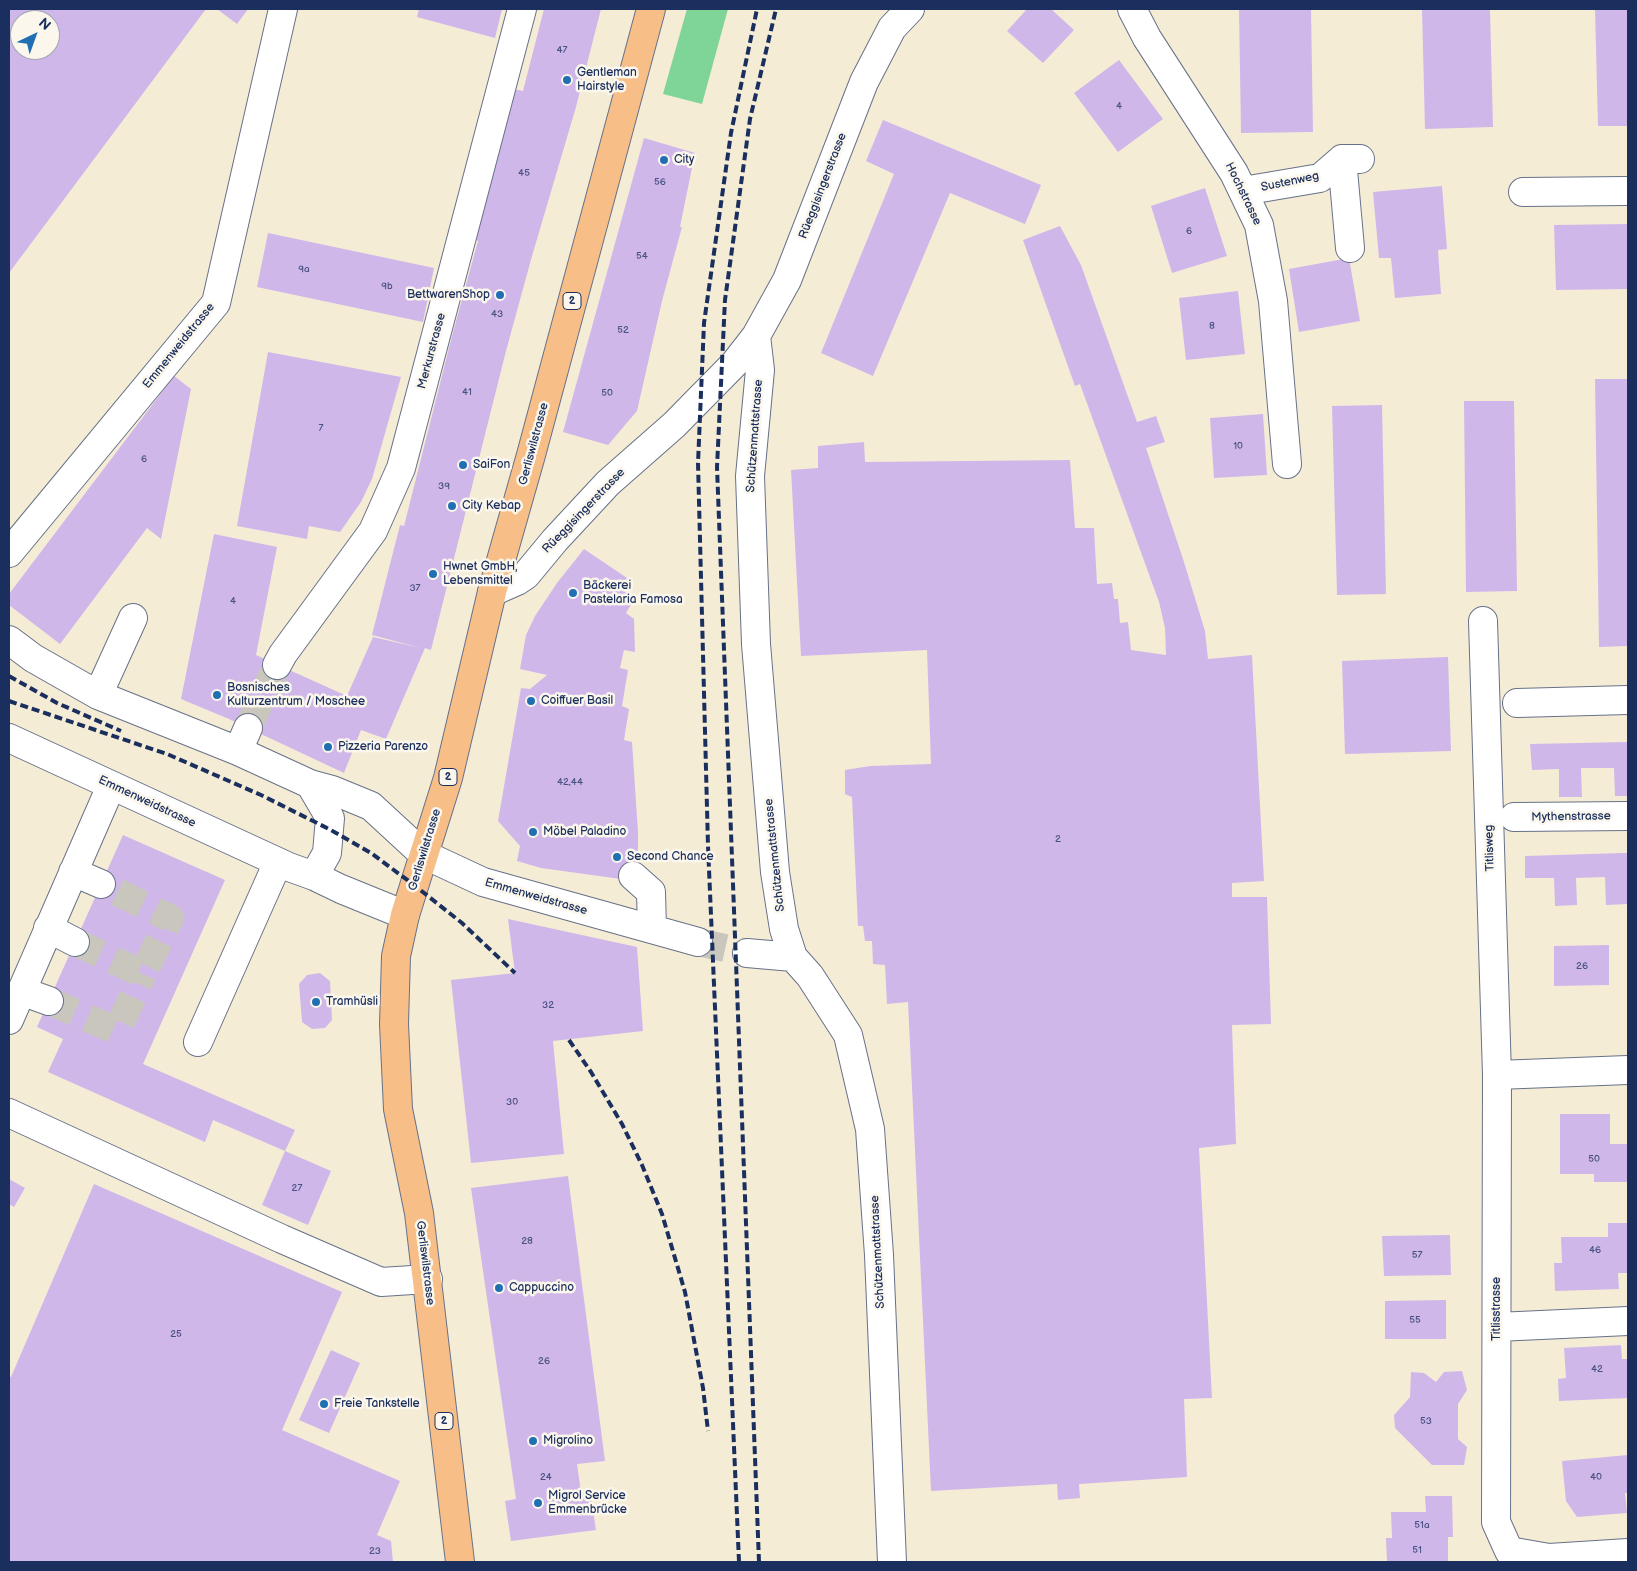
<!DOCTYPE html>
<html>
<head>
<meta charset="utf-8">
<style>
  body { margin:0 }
  #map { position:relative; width:1637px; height:1571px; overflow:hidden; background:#f5ecd6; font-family:"Balsamiq Sans",sans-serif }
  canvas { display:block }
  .frame { position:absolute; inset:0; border:10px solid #1b2f5e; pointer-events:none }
  .north { position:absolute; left:10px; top:10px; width:50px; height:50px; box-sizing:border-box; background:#fbf7ec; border:1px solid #a1a7b3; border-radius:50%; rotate:42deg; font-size:14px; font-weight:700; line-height:20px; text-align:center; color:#1b2f5e }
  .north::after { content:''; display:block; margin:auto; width:18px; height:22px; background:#1f6fb2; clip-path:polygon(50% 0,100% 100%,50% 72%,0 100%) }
</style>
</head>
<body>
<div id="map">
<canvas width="1637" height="1571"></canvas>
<div class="frame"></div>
<div class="north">N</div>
</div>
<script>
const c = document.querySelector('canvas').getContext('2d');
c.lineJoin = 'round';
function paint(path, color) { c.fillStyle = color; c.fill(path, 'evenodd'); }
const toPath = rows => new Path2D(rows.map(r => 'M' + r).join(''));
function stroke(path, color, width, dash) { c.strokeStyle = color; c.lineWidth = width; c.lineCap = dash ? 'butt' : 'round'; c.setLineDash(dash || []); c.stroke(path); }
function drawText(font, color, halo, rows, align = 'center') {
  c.font = font + ' "Balsamiq Sans",sans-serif'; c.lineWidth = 5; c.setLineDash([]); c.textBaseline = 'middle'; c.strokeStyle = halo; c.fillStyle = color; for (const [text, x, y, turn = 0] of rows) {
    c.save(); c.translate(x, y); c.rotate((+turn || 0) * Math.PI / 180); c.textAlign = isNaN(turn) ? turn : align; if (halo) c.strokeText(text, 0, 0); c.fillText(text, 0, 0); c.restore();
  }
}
const green = toPath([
  [687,9,728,9,702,104,663,94]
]);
const building = toPath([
  [9,9,206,9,9,273],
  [20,20,50,20,50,50,20,50],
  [217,9,248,9,237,24],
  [419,9,502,9,495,38,417,17],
  [544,9,601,9,576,107,532,256,506,351,431,650,425,648,386,739,361,730,344,773,229,719,181,699,214,534,277,547,256,655,347,696,373,637,421,648,372,635,400,525,404,526,452,336,478,241,473,239,514,89,523,91],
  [1027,9,1051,9,1074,30,1043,63,1007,31],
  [1239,9,1311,9,1313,132,1241,133],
  [1422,9,1490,9,1493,127,1425,129],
  [1595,9,1628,9,1628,126,1598,126],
  [1119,60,1163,119,1118,152,1074,93],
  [883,120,1041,185,1025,224,950,193,873,376,821,353,894,174,866,161],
  [644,138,695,153,680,227,682,227,662,301,637,411,608,445,563,432],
  [1442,186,1447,249,1438,250,1441,294,1395,298,1391,258,1379,258,1373,192],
  [1205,188,1227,256,1172,273,1151,206],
  [1628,224,1628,289,1556,290,1554,225],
  [1060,226,1081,265,1137,422,1156,416,1165,442,1146,448,1184,562,1205,631,1208,659,1252,655,1264,881,1232,883,1232,897,1267,897,1271,1024,1232,1025,1236,1144,1199,1148,1212,1398,1184,1399,1187,1477,1079,1484,1080,1498,1058,1500,1057,1484,931,1491,908,1002,887,1004,885,965,873,964,872,941,865,941,863,926,858,926,852,797,845,794,845,770,870,766,931,764,927,650,801,656,791,470,818,468,818,446,864,442,865,462,1070,460,1075,528,1094,528,1097,584,1112,583,1114,599,1118,599,1120,623,1128,622,1131,650,1166,655,1165,628,1159,602,1080,384,1075,386,1023,240],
  [268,233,434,268,423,322,257,287],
  [1349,258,1360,321,1299,332,1289,269],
  [1238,291,1245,354,1186,360,1179,298],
  [268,352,401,377,372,479,361,502,340,532,309,526,307,539,237,526],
  [174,376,191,389,161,539,147,528,60,644,9,605,9,594],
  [1595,379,1628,379,1628,646,1599,647],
  [1464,401,1514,401,1517,591,1466,592],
  [1382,405,1386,594,1337,595,1332,406],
  [1263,414,1267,475,1214,478,1210,418],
  [584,549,627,578,621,589,635,598,626,613,634,619,635,652,624,650,620,668,628,670,622,706,629,709,624,740,632,742,638,832,638,873,628,880,541,868,517,861,520,846,498,821,521,688,530,689,547,675,520,669,526,635,535,616,557,583],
  [1448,657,1451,751,1345,754,1342,661],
  [1628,742,1628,796,1615,796,1614,768,1581,768,1582,797,1559,797,1559,769,1532,770,1530,744],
  [123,835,225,880,143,1064,295,1130,285,1151,213,1120,205,1142,48,1072,63,1039,37,1027],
  [1623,853,1628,853,1628,904,1606,905,1605,877,1576,878,1577,905,1555,906,1554,878,1525,878,1525,856],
  [508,919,637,947,643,1031,553,1041,564,1154,471,1163,451,980,515,973],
  [1609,945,1609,985,1554,986,1554,946],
  [320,973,330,981,332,1020,325,1028,312,1029,302,1022,299,984,307,975],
  [1560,1114,1610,1114,1610,1144,1628,1144,1628,1182,1594,1182,1594,1174,1560,1174],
  [285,1151,331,1171,308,1225,262,1205],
  [568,1176,605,1461,577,1464,581,1492,590,1491,596,1530,511,1541,505,1501,516,1499,471,1188],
  [9,1179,25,1188,14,1207,9,1204],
  [94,1184,342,1292,282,1430,400,1481,377,1535,391,1541,393,1562,9,1562,9,1376,11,1377],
  [1608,1223,1628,1223,1628,1273,1618,1273,1619,1289,1555,1291,1554,1263,1562,1263,1561,1237,1608,1237],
  [1450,1235,1451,1275,1384,1276,1382,1236],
  [1446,1300,1446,1339,1385,1339,1385,1301],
  [1621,1345,1622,1359,1628,1359,1628,1398,1559,1401,1558,1379,1566,1378,1564,1348],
  [331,1350,360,1363,329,1433,299,1420],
  [1462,1371,1467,1390,1458,1404,1458,1439,1467,1447,1464,1465,1432,1465,1395,1428,1394,1415,1410,1397,1411,1372,1424,1373,1436,1382,1444,1372],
  [1628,1455,1628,1493,1625,1493,1627,1513,1577,1517,1566,1501,1562,1461],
  [1425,1496,1452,1496,1453,1537,1448,1537,1448,1562,1387,1562,1386,1538,1392,1538,1391,1512,1426,1512]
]);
const minorTunnel = toPath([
  [248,728,277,665],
  [75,942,143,974,170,918,101,884],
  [698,942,747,953],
  [49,1001,117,1031,143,974]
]);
const minor = toPath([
  [1132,9,1147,38,1234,173,1259,225,1273,301,1287,464],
  [1342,159,1350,248],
  [1243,191,1320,178,1342,159,1360,159],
  [1523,192,1628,191],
  [756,336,760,370,750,476,756,644,775,872,784,929,793,957,810,976,848,1035,870,1129,879,1255,892,1562],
  [9,553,216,303,283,9],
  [492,592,517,581,526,575,555,540,608,483,674,425,735,363,756,336,787,280,864,82,892,28,910,9],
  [1483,621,1497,1075,1496,1522,1509,1551,1549,1558,1628,1553],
  [9,640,33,658,98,695,238,751,310,784,332,790,371,806,423,854,483,882,698,942],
  [277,665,283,654,373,531,401,468,522,9],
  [98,695,133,618],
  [1517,703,1628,700],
  [9,738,289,867,314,876,341,889,405,915],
  [238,751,248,728],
  [310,784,330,818,327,853,314,876],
  [1514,817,1628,816],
  [73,872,101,884],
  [633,876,651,892,652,929],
  [48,928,75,942],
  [747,953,793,957],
  [21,991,49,1001],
  [9,1020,111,786],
  [198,1042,278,862],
  [1497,1075,1628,1070],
  [9,1113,282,1239,381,1282,428,1279],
  [1497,1327,1628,1321]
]);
const major = toPath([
  [460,1562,419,1213,398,1109,394,1024,396,956,405,915,448,778,492,592,531,455,651,9]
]);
const rail = toPath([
  [9,676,57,703,121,731],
  [9,701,167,754,261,795,329,829,371,853,414,885,462,923,515,973],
  [569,1040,591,1072,622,1124,642,1165,662,1214,685,1292,703,1388,708,1431],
  [739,1562,708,846,698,463,704,323,731,133,757,9],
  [759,1562,717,467,725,300,750,119,776,9]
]);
const markers = [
  [567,80,5,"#1f6fb2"],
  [664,160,5,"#1f6fb2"],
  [500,295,5,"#1f6fb2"],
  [463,465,5,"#1f6fb2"],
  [452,506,5,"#1f6fb2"],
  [433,574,5,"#1f6fb2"],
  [573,593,5,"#1f6fb2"],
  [217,695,5,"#1f6fb2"],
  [531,701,5,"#1f6fb2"],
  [328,747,5,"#1f6fb2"],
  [533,832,5,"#1f6fb2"],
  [617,857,5,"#1f6fb2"],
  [316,1002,5,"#1f6fb2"],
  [499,1288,5,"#1f6fb2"],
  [324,1404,5,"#1f6fb2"],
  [533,1441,5,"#1f6fb2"],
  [538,1503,5,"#1f6fb2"]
];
const numberNames = [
  ["47",562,50],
  ["4",1119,106],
  ["45",524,173],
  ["56",660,182],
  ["6",1189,231],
  ["54",642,256],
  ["9a",304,269],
  ["9b",387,286],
  ["43",497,314],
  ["8",1212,326],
  ["52",623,330],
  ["41",467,392],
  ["50",607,393],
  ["7",321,428],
  ["10",1238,446],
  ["6",144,459],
  ["39",444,486],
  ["37",415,588],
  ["4",233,601],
  ["42,44",570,782],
  ["2",1058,839],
  ["26",1582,966],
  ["32",548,1005],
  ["30",512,1102],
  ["50",1594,1159],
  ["27",297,1188],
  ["28",527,1241],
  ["46",1595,1250],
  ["57",1417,1255],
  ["55",1415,1320],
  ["25",176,1334],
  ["26",544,1361],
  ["42",1597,1369],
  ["53",1426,1421],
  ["24",546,1477],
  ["40",1596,1477],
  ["51a",1422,1525],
  ["51",1417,1550],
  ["23",375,1551]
];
const shields = [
  [572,301,18],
  [448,777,18],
  [444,1421,18]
];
const shieldNames = [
  ["2",572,301],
  ["2",448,777],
  ["2",444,1421]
];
const poiNames = [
  ["Gentleman",577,73],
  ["Hairstyle",577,87],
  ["City",674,160],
  ["BettwarenShop",490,295,"right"],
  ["SaiFon",473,465],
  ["City Kebap",462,506],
  ["Hwnet GmbH,",443,567],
  ["Lebensmittel",443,581],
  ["Bäckerei",583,586],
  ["Pastelaria Famosa",583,600],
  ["Bosnisches",227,688],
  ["Kulturzentrum / Moschee",227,702],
  ["Coiffuer Basil",541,701],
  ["Pizzeria Parenzo",338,747],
  ["Möbel Paladino",543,832],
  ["Second Chance",627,857],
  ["Tramhüsli",326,1002],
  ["Cappuccino",509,1288],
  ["Freie Tankstelle",334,1404],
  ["Migrolino",543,1441],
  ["Migrol Service",548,1496],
  ["Emmenbrücke",548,1510]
];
const streetNames = [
  ["Sustenweg",1290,182,-12],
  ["Rüeggisingerstrasse",823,186,-69],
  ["Hochstrasse",1243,194,64],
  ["Emmenweidstrasse",179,346,-51],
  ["Merkurstrasse",432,351,-75],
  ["Schützenmattstrasse",755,436,-86],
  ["Gerliswilstrasse",534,444,-75],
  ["Rüeggisingerstrasse",584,511,-46],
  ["Emmenweidstrasse",147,802,25],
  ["Mythenstrasse",1571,817,-1],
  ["Titlisweg",1490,848,-92],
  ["Gerliswilstrasse",425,850,-73],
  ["Schützenmattstrasse",775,855,-96],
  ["Emmenweidstrasse",536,897,16],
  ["Schützenmattstrasse",878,1252,-93],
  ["Gerliswilstrasse",425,1263,83],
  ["Titlisstrasse",1497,1309,-90]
];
paint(green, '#7fd497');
paint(building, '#d0b7ea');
stroke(minorTunnel, '#c9c6be', 28, [28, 14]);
stroke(minor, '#677188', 30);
stroke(major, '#677188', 30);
stroke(minor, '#fff', 28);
stroke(major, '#f7be87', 28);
stroke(rail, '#1b2f5e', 4, [8, 4]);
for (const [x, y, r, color] of markers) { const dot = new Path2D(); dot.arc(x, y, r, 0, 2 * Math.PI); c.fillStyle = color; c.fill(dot); stroke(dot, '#fbf7ec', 2); }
drawText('10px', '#485181', null, numberNames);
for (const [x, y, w] of shields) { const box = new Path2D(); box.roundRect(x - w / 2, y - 8.5, w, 17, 4); c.fillStyle = '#fbf7ec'; c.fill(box); stroke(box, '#1b2f5e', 1); }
drawText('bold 11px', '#1b2f5e', null, shieldNames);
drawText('12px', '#1b2f5e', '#fbf7ec', poiNames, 'left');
drawText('12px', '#1b2f5e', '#fbf7ec', streetNames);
</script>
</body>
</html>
